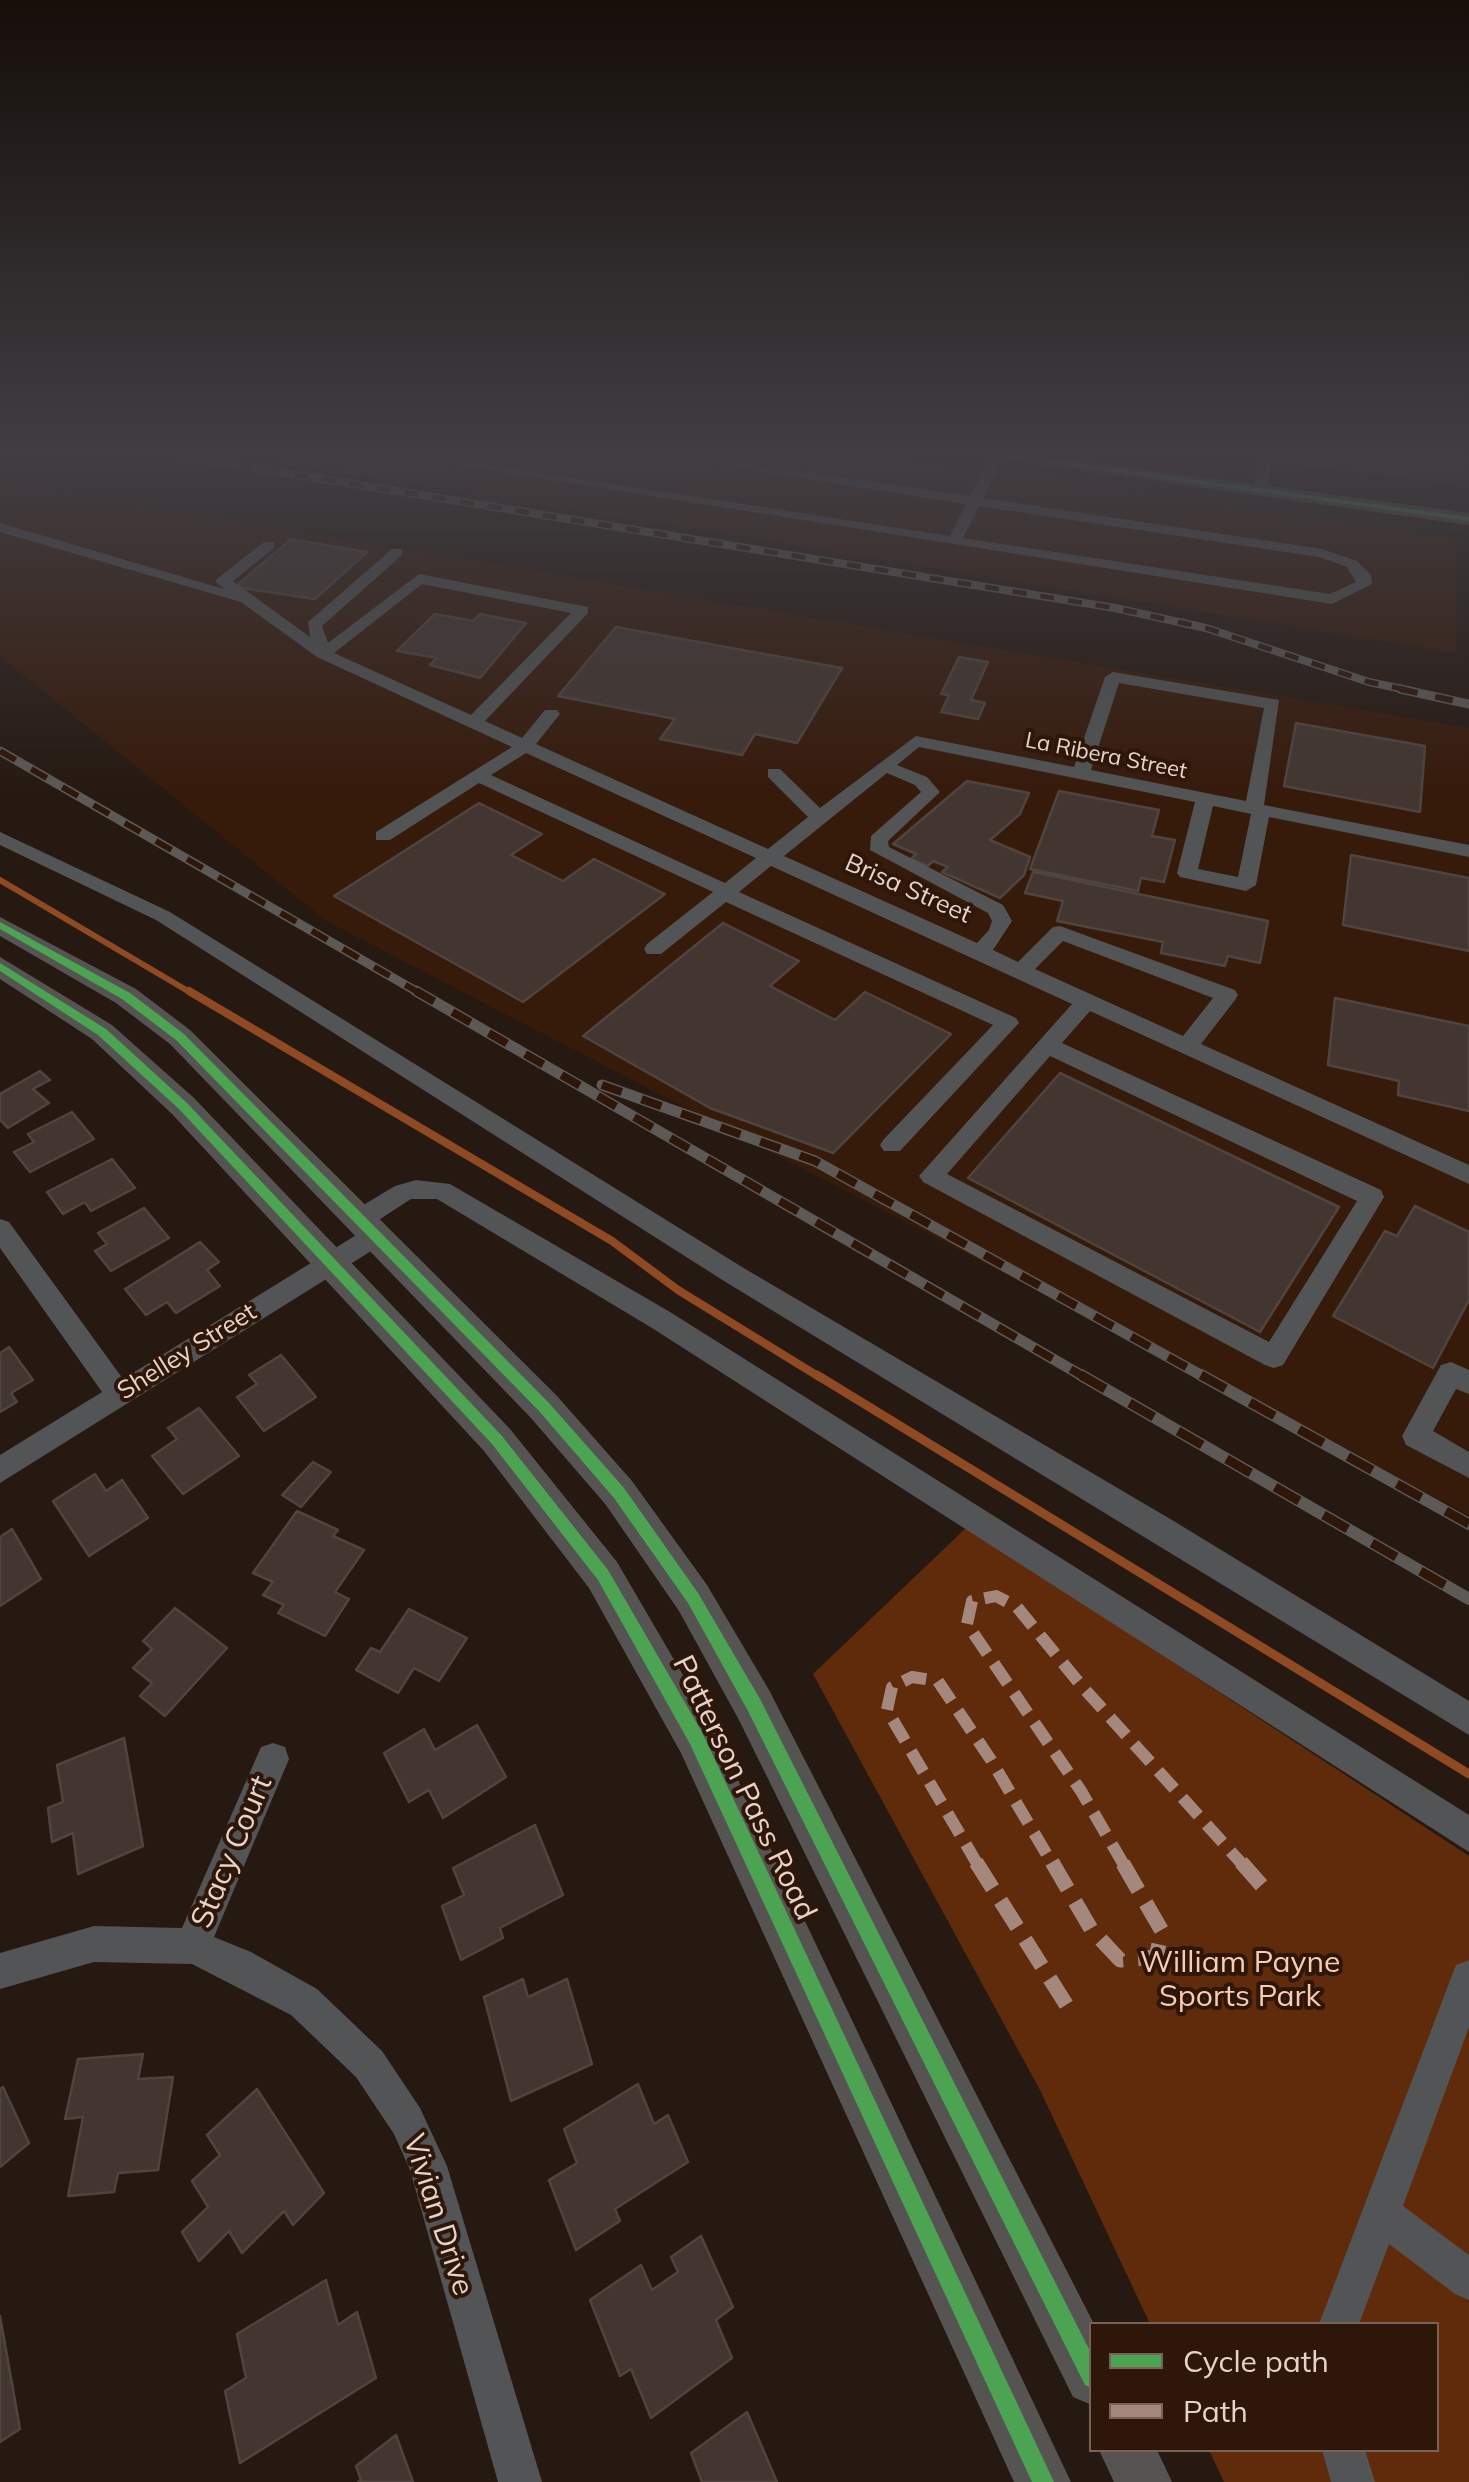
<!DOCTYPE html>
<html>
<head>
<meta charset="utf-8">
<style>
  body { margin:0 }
  #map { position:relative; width:1469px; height:2482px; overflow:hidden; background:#261911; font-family:Mulish,sans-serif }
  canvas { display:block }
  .legend { position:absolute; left:1089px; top:2322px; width:350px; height:130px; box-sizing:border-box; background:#2e1609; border:2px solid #786257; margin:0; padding:12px 18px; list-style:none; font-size:30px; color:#e6d4cc }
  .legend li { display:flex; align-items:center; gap:20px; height:50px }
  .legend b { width:50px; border:2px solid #786257 }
</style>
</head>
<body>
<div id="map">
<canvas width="1469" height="2482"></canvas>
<ul class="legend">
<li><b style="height:12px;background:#4ca352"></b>Cycle path</li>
<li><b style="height:12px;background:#a5887d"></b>Path</li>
</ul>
</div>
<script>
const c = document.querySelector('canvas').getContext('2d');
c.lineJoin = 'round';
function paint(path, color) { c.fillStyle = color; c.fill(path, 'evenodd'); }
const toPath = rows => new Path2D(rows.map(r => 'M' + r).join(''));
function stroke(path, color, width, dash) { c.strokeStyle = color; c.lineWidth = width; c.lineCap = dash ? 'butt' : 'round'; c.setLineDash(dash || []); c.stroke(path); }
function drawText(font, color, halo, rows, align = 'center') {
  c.font = font + ' Mulish,sans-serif'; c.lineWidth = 8; c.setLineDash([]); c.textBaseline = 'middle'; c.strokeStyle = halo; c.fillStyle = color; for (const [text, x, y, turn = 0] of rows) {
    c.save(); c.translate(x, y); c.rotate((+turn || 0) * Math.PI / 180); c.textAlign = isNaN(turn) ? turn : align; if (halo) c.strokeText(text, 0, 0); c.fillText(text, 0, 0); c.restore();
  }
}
const built = toPath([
  [218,452,857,452,1457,538,1456,653],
  [1197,452,1469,452,1469,487,1461,486],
  [0,481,1469,728,1469,1515,326,921,0,656]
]);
const green = toPath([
  [967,1527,1469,1856,1469,2482,1224,2482,1209,2450,1436,2450,1436,2324,1150,2324,1040,2090,813,1674]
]);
const streamFar2 = toPath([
  [0,880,193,994]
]);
const streamFar1 = toPath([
  [189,991,612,1241,678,1290,821,1378]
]);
const stream = toPath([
  [817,1375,1469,1774]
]);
const building = toPath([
  [291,539,367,552,315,599,235,587,291,539],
  [435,614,473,621,480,614,526,623,480,678,430,665,437,658,397,651,435,614],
  [616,627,842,668,797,743,755,734,742,755,660,739,675,719,558,696,616,627],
  [959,657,988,662,971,700,985,703,978,719,941,712,949,695,941,694,959,657],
  [1296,723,1425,746,1420,812,1284,786,1296,723],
  [967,781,1029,793,1020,814,990,840,1030,857,1024,875,1000,898,942,872,948,867,933,861,928,866,911,859,916,854,893,844,967,781],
  [1059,791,1159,810,1152,836,1175,840,1164,882,1141,878,1138,891,1030,869,1059,791],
  [479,803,542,834,511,855,563,881,594,859,665,894,523,1002,334,896,479,803],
  [1351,855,1469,878,1469,951,1343,925,1351,855],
  [1033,872,1268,921,1260,963,1228,956,1225,966,1161,953,1163,942,1057,921,1063,901,1025,893,1033,872],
  [723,923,799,961,770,986,835,1020,865,992,951,1034,833,1153,710,1108,583,1036,723,923],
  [1335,998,1469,1026,1469,1111,1398,1095,1399,1081,1328,1065,1335,998],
  [40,1071,50,1080,33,1089,49,1103,8,1128,0,1120,0,1094,40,1071],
  [1060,1073,1339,1207,1260,1332,968,1178,1060,1073],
  [72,1112,94,1139,30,1172,14,1152,34,1142,28,1134,72,1112],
  [112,1159,135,1188,91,1211,85,1202,63,1214,47,1192,112,1159],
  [1415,1206,1469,1232,1469,1300,1433,1368,1333,1316,1385,1231,1397,1236,1415,1206],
  [144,1208,169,1238,111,1271,95,1251,107,1244,98,1233,144,1208],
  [200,1242,219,1262,207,1270,220,1286,176,1313,167,1302,146,1315,125,1289,200,1242],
  [9,1347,33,1380,11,1393,17,1402,0,1412,0,1353,9,1347],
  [281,1355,316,1397,264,1431,237,1397,257,1384,249,1375,281,1355],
  [199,1408,239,1456,183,1494,152,1456,177,1439,168,1428,199,1408],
  [313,1462,331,1472,301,1507,282,1495,313,1462],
  [95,1474,106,1491,122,1480,148,1518,89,1556,53,1501,95,1474],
  [297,1511,338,1530,333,1536,364,1550,335,1592,349,1599,325,1636,278,1613,284,1605,263,1595,273,1582,253,1573,297,1511],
  [12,1529,41,1579,0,1606,0,1537,12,1529],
  [175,1608,227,1648,165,1716,140,1696,152,1683,133,1668,152,1649,143,1641,175,1608],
  [409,1609,467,1638,439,1681,414,1668,398,1693,356,1670,371,1648,380,1652,409,1609],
  [477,1725,506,1777,443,1818,429,1790,409,1802,384,1753,424,1729,435,1750,477,1725],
  [124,1738,143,1846,78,1874,73,1833,52,1842,48,1808,63,1802,57,1765,124,1738],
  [535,1825,563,1895,500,1928,503,1938,461,1960,442,1906,464,1895,453,1868,535,1825],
  [523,1979,528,1997,567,1979,592,2064,511,2101,484,1997,523,1979],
  [143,2054,138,2079,173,2077,158,2170,118,2173,114,2192,68,2196,83,2117,65,2119,78,2059,143,2054],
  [638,2084,654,2124,668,2115,688,2162,615,2209,620,2221,576,2250,549,2180,577,2163,564,2129,638,2084],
  [3,2087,29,2143,0,2167,0,2089,3,2087],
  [257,2089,324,2193,293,2225,284,2211,242,2253,229,2231,199,2261,182,2232,208,2207,192,2181,220,2155,207,2135,257,2089],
  [701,2236,733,2307,716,2320,732,2358,651,2418,631,2369,620,2376,590,2300,641,2265,652,2290,678,2272,671,2257,701,2236],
  [326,2280,338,2325,357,2312,376,2378,240,2463,225,2391,246,2378,237,2334,326,2280],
  [0,2316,20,2429,0,2442,0,2316],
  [747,2412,777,2482,702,2482,691,2453,747,2412],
  [396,2435,413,2482,358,2482,361,2480,356,2466,396,2435]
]);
const minor = toPath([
  [375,452,406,452,950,536,966,504,636,452,668,452,970,496,994,452,1006,452,983,498,1322,549,1357,561,1371,575,1372,584,1332,604,375,452],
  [979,506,1319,557,1347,567,1356,582,1330,594,963,538,979,506],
  [1259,452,1273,452,1267,490,1260,494,1253,490,1259,452],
  [0,523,224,589,215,581,218,578,264,542,274,542,274,548,233,581,310,637,308,622,392,549,402,549,402,555,322,626,328,643,419,574,588,607,588,613,485,721,522,738,545,710,557,710,560,714,536,744,768,849,808,817,768,777,768,769,780,769,820,808,916,736,1074,767,1105,677,1113,672,1279,700,1264,805,1469,845,1469,857,1269,817,1256,885,1246,891,1180,877,1177,873,1195,802,919,747,897,765,927,777,940,792,888,841,889,847,1003,905,1012,921,993,950,1018,962,1053,927,1060,926,1235,990,1238,995,1235,1000,1201,1044,1469,1165,1469,1184,1090,1011,1062,1043,1381,1190,1384,1197,1283,1365,1274,1368,1265,1365,923,1182,919,1176,1072,1004,771,866,739,892,1016,1018,1019,1023,900,1151,884,1151,880,1145,884,1139,993,1025,726,902,661,954,647,954,644,949,647,944,713,892,479,783,390,840,376,840,376,832,512,747,317,657,241,602,0,532,0,523],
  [422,584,571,613,471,715,334,653,422,584],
  [1119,683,1264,708,1246,801,1091,770,1119,683],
  [526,753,756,858,725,883,491,775,526,753],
  [887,773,915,785,921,792,871,836,870,850,988,913,992,921,989,930,977,943,784,856,887,773],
  [1213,806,1251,814,1238,877,1198,869,1213,806],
  [1063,941,1213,998,1183,1036,1035,969,1063,941],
  [1050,1056,1357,1201,1269,1342,947,1174,1050,1056],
  [0,832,170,912,742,1267,1172,1520,1469,1701,1469,1735,724,1281,156,920,0,845,0,832],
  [416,1180,450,1184,670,1312,1469,1815,1469,1852,652,1328,437,1199,411,1199,368,1227,350,1227,347,1220,350,1213,395,1186,416,1180],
  [0,1219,9,1222,123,1379,366,1229,375,1226,384,1229,387,1236,384,1243,0,1483,0,1455,102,1392,0,1248,0,1219],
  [1451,1362,1469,1370,1469,1394,1456,1389,1433,1431,1469,1452,1469,1478,1406,1445,1402,1436,1441,1365,1451,1362],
  [273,1743,285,1747,289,1759,214,1937,251,1952,317,1989,382,2051,420,2108,447,2166,542,2482,498,2482,410,2170,394,2134,356,2077,291,2015,192,1964,94,1962,0,1989,0,1953,94,1926,182,1928,261,1747,273,1743],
  [1469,1960,1469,2027,1403,2206,1469,2255,1469,2300,1455,2294,1389,2244,1359,2324,1319,2324,1451,1978,1456,1965,1469,1960],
  [1322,2450,1365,2450,1375,2482,1331,2482,1322,2450]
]);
const major = toPath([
  [975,452,1019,452,1469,513,1469,525,983,457,975,452],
  [0,917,136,989,190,1030,557,1396,632,1481,707,1585,769,1690,1094,2324,1092,2405,1073,2397,739,1720,679,1611,606,1505,531,1418,170,1044,116,1003,0,936,0,917],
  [0,957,112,1025,194,1098,510,1429,617,1562,711,1723,1071,2482,1014,2482,681,1753,589,1588,484,1451,172,1114,92,1039,0,979,0,957],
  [1099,2450,1157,2450,1172,2482,1114,2482,1099,2450]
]);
const railFar3 = toPath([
  [156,452,1115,608,1206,628,1369,682,1412,691]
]);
const railFar2 = toPath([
  [1400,689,1469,704],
  [0,751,421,994]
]);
const railFar1 = toPath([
  [416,991,1086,1378],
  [602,1085,815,1161,1206,1378]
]);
const rail = toPath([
  [1081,1375,1469,1599],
  [1201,1375,1469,1524]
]);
const quietFar1 = toPath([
  [978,1865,887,1710,892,1687,912,1677,938,1681,991,1760,1053,1865],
  [1124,1865,1081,1791,967,1624,972,1601,996,1596,1017,1607,1080,1684,1243,1865]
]);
const quiet = toPath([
  [976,1862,1069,2009],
  [1052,1862,1091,1929,1120,1960,1156,1957,1162,1931,1122,1862],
  [1241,1862,1263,1887]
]);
const cycleway = toPath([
  [980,452,995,452,1469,517,1469,521,983,454,980,452],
  [0,922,130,993,184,1034,549,1403,624,1488,698,1593,760,1699,1092,2355,1092,2388,1085,2385,748,1711,688,1603,614,1498,539,1411,176,1040,122,999,0,929,0,922],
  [0,963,106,1029,187,1103,502,1436,608,1570,702,1732,1054,2482,1032,2482,690,1744,598,1580,492,1444,179,1109,98,1035,0,971,0,963]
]);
const farStreetnames = [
  ["La Ribera Street",1106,756,11]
];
const streetNames = [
  ["Brisa Street",908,889,24],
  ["Shelley Street",187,1352,-32]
];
const nearStreetnames = [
  ["Patterson Pass Road",744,1788,64],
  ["Stacy Court",232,1852,-67],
  ["Vivian Drive",438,2215,72]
];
const nearParknames = [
  ["William Payne",1240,1963],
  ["Sports Park",1240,1997]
];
paint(built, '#361a0a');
paint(green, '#5f2b0a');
stroke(streamFar2, '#8f4a23', 6);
stroke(streamFar1, '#8f4a23', 8);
stroke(stream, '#8f4a23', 9);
paint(building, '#433630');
stroke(building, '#4f443e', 2.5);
paint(minor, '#525455');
paint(major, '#555453');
stroke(railFar3, '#5d5956', 8);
stroke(railFar2, '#5d5956', 9);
stroke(railFar1, '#5d5956', 11);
stroke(rail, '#5d5956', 12);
stroke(railFar3, '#2e1609', 5, [14]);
stroke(railFar2, '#2e1609', 6, [18]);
stroke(railFar1, '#2e1609', 8, [21]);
stroke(rail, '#2e1609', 9, [28]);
stroke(quietFar1, '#a5887d', 12, [24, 12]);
stroke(quiet, '#a5887d', 15, [31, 15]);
paint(cycleway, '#4ca352');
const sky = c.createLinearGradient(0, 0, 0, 799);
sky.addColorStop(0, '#150e09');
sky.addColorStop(0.57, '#413e43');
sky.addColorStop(1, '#413e4300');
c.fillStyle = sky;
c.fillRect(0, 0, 1469, 799);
drawText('22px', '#e6d4cc', '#2e1609', farStreetnames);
drawText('25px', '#e6d4cc', '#2e1609', streetNames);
drawText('30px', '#e6d4cc', '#2e1609', nearStreetnames);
drawText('30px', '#f7ccb6', '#2e1609', nearParknames);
</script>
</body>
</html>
